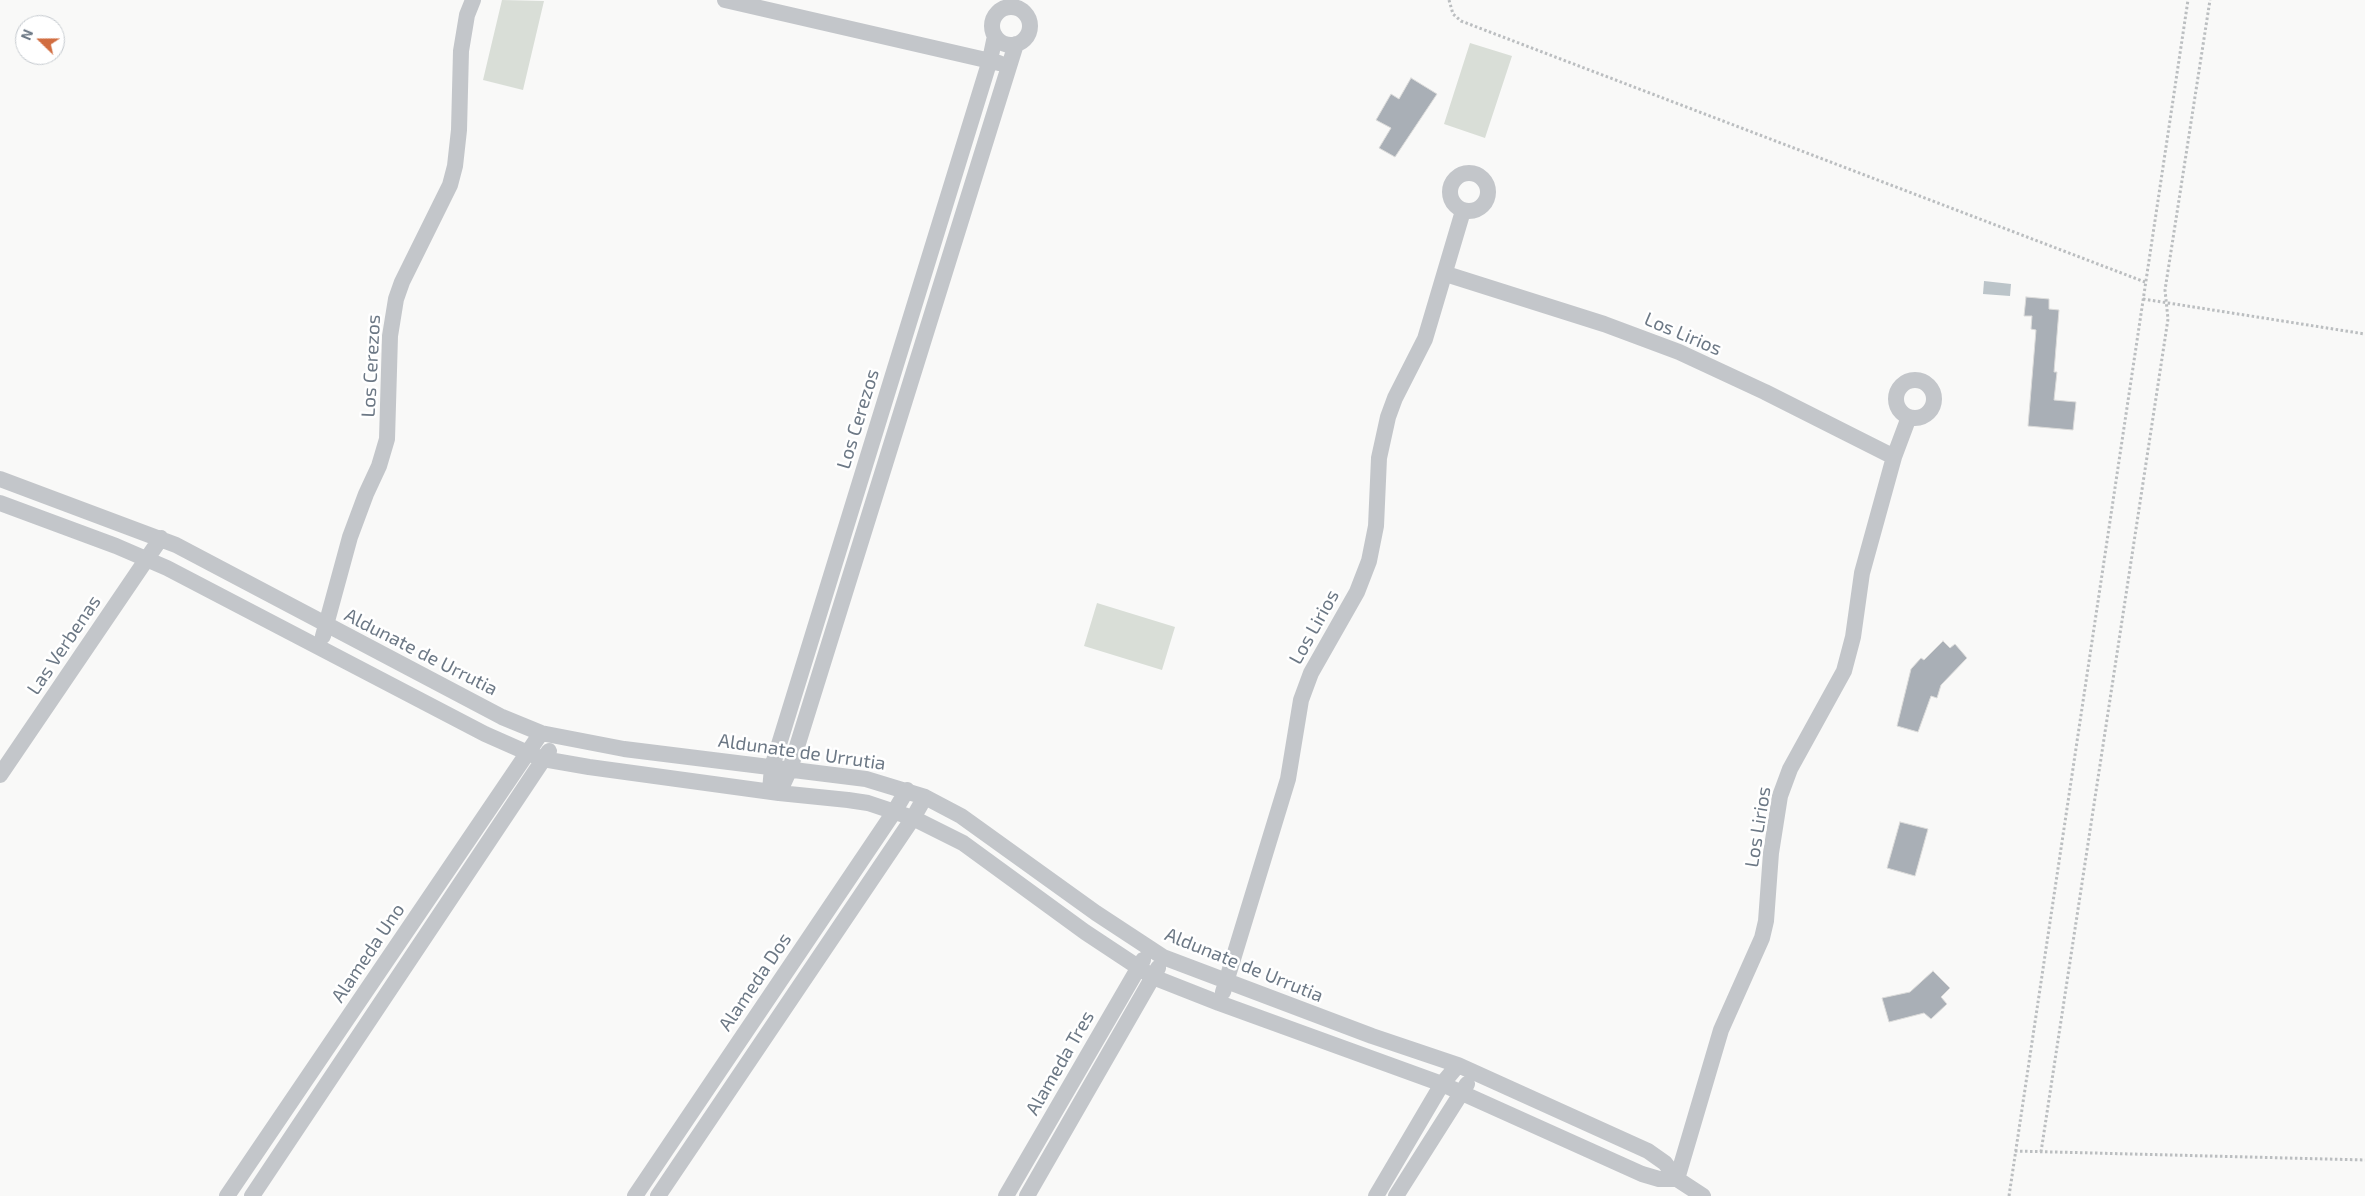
<!DOCTYPE html>
<html>
<head>
<meta charset="utf-8">
<style>
  body { margin:0 }
  #map { position:relative; width:2365px; height:1196px; overflow:hidden; background:#f9f9f8; font-family:"Exo 2",sans-serif }
  canvas { display:block }
  .north { position:absolute; left:15px; top:15px; width:50px; height:50px; box-sizing:border-box; background:#fff; border:1px solid #c4c9ce; border-radius:50%; rotate:292deg; font-size:14px; font-weight:700; line-height:20px; text-align:center; color:#6c7885 }
  .north::after { content:''; display:block; margin:auto; width:18px; height:22px; background:#d16d40; clip-path:polygon(50% 0,100% 100%,50% 72%,0 100%) }
</style>
</head>
<body>
<div id="map">
<canvas width="2365" height="1196"></canvas>
<div class="north">N</div>
</div>
<script>
const c = document.querySelector('canvas').getContext('2d');
c.lineJoin = 'round';
function paint(path, color) { c.fillStyle = color; c.fill(path, 'evenodd'); }
const toPath = rows => new Path2D(rows.map(r => 'M' + r).join(''));
function stroke(path, color, width, dash) { c.strokeStyle = color; c.lineWidth = width; c.lineCap = dash ? 'butt' : 'round'; c.setLineDash(dash || []); c.stroke(path); }
function drawText(font, color, halo, rows, align = 'center') {
  c.font = font + ' "Exo 2",sans-serif'; c.lineWidth = 5; c.setLineDash([]); c.textBaseline = 'middle'; c.strokeStyle = halo; c.fillStyle = color; for (const [text, x, y, turn = 0] of rows) {
    c.save(); c.translate(x, y); c.rotate((+turn || 0) * Math.PI / 180); c.textAlign = isNaN(turn) ? turn : align; if (halo) c.strokeText(text, 0, 0); c.fillText(text, 0, 0); c.restore();
  }
}
const green = toPath([
  [502,0,544,1,523,90,483,80],
  [1470,43,1512,56,1485,138,1444,124],
  [1097,603,1175,627,1162,670,1084,646]
]);
const water = toPath([
  [1984,281,2011,284,2010,296,1983,294]
]);
const building = toPath([
  [1411,78,1437,94,1395,157,1379,148,1391,128,1376,120,1391,94,1399,99,1411,78],
  [2026,297,2049,299,2049,309,2059,310,2054,372,2057,372,2054,400,2076,402,2073,430,2028,426,2036,330,2031,329,2032,316,2024,316,2026,297],
  [1943,641,1950,648,1955,644,1967,658,1941,685,1937,698,1931,696,1918,732,1897,726,1911,669,1921,658,1924,660,1943,641],
  [1900,822,1928,829,1915,876,1887,868,1900,822],
  [1933,971,1950,988,1941,997,1947,1004,1931,1019,1924,1013,1889,1022,1882,998,1910,992,1933,971]
]);
const path = toPath([
  [1449,0,1453,14,1461,21,2145,282],
  [2143,299,2365,334],
  [2015,1151,2365,1160],
  [2041,1152,2168,319,2165,290,2210,0],
  [2009,1196,2188,0]
]);
const street = toPath([
  [725,0,999,63],
  '992 26a19 19 0 1 1 38 0a19 19 0 1 1-38 0Z',
  '1450 192a19 19 0 1 1 38 0a19 19 0 1 1-38 0Z',
  [1446,274,1604,324,1679,352,1765,392,1894,457],
  '1896 399a19 19 0 1 1 38 0a19 19 0 1 1-38 0Z',
  [0,479,176,545,502,717,541,733,624,749,866,779,925,797,961,816,1096,913,1163,957,1372,1036,1458,1065,1648,1151,1665,1163,1677,1179,1703,1196],
  [0,503,116,546,167,568,485,734,528,753,543,759,589,767,779,793,848,800,868,803,913,818,963,843,1085,932,1153,977,1219,1003,1442,1084,1642,1174,1659,1179,1677,1179],
  [323,636,350,537,366,494,379,466,387,439,390,336,396,299,402,282,450,185,455,166,459,130,461,51,467,15,473,0],
  [0,775,161,538],
  [770,791,772,767,990,60,995,36],
  [779,793,790,769,1016,44],
  [1223,992,1288,779,1301,700,1311,673,1357,592,1369,561,1376,526,1379,458,1388,417,1395,398,1425,339,1463,211],
  [1677,1179,1721,1030,1762,938,1766,921,1771,853,1780,796,1790,769,1844,671,1853,637,1862,573,1894,457,1909,417],
  [227,1196,541,733],
  [252,1196,549,751],
  [635,1196,894,812,907,790],
  [658,1196,913,818,925,797],
  [1006,1196,1143,960],
  [1027,1196,1158,968],
  [1376,1196,1442,1084,1458,1065],
  [1396,1196,1467,1084]
]);
const streetNames = [
  ["Los Lirios",1683,334,23],
  ["Los Cerezos",371,366,-87],
  ["Los Cerezos",858,419,-73],
  ["Los Lirios",1314,627,-61],
  ["Las Verbenas",64,645,-56],
  ["Aldunate de Urrutia",421,652,27],
  ["Aldunate de Urrutia",802,752,8],
  ["Los Lirios",1758,827,-81],
  ["Alameda Uno",368,953,-56],
  ["Aldunate de Urrutia",1244,965,22],
  ["Alameda Dos",755,982,-56],
  ["Alameda Tres",1060,1063,-60]
];
paint(green, '#d9ded7');
paint(water, '#bbc4c9');
paint(building, '#a9afb6');
stroke(building, '#dbdbda', 1);
stroke(path, '#bbbec0', 3, [2.5, 2.5]);
stroke(street, '#c3c6ca', 16);
drawText('19px', '#6c7885', '#fff', streetNames);
</script>
</body>
</html>
